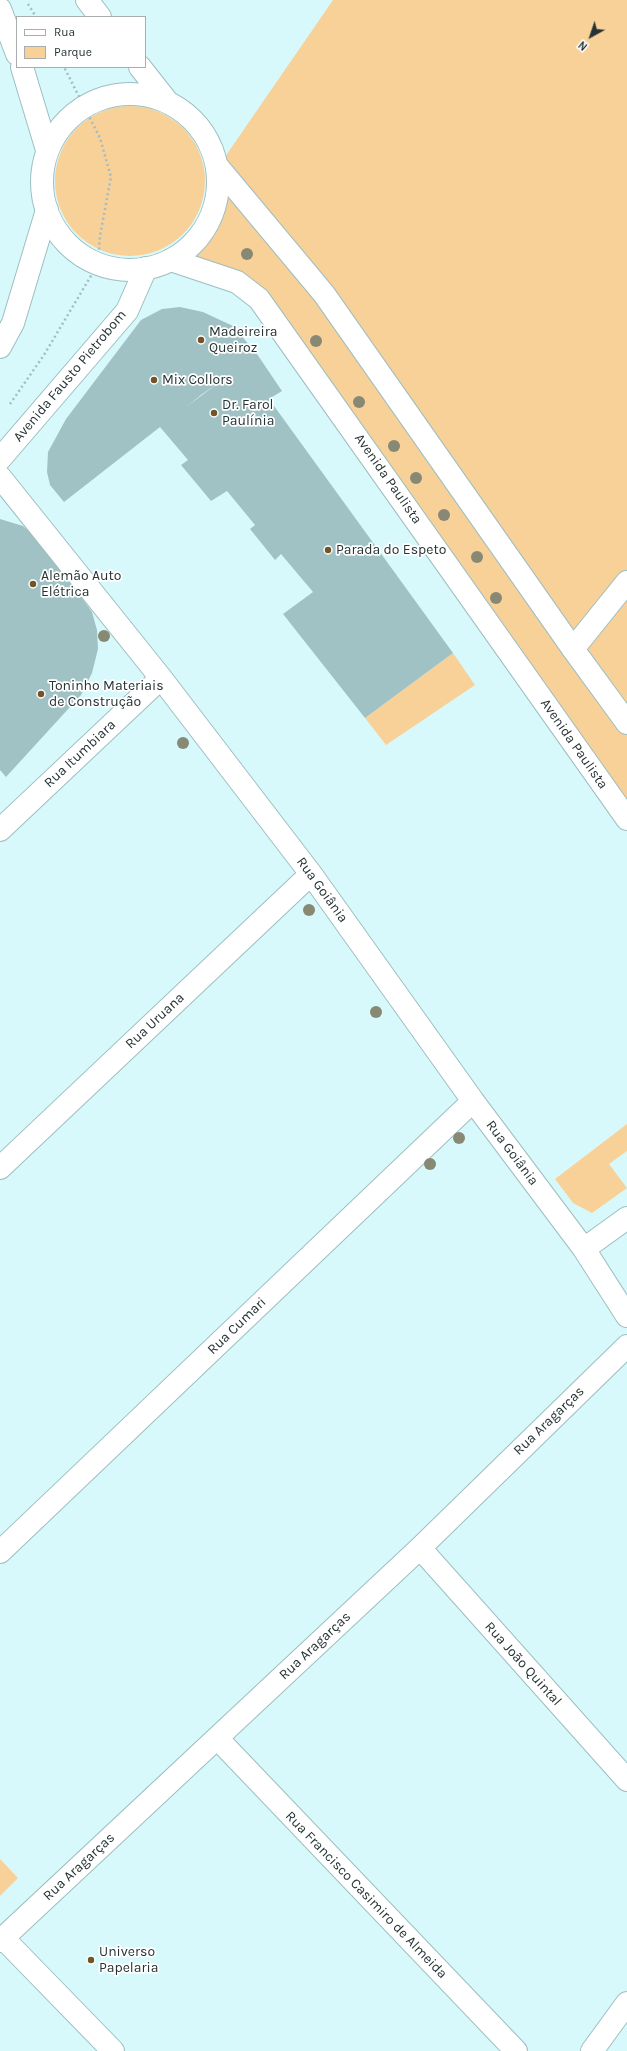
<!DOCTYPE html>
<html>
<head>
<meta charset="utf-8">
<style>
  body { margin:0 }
  #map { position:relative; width:627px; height:2051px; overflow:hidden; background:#d8f9fc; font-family:Karla,sans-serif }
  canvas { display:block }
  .legend { position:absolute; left:16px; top:16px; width:130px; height:52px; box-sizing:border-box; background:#fff; border:1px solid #a8adae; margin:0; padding:5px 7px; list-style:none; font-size:12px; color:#263334 }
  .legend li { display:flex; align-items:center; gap:8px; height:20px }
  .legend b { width:20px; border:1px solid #a8adae }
  .north { position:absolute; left:571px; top:16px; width:40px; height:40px; -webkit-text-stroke:3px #fff; paint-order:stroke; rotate:220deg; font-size:11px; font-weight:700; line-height:16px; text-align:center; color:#263334 }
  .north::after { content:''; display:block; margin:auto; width:14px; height:18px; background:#263334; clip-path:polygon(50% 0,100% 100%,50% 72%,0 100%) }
</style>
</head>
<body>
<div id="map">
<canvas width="627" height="2051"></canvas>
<ul class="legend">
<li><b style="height:5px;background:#fff"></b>Rua</li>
<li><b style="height:11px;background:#f8d198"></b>Parque</li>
</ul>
<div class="north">N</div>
</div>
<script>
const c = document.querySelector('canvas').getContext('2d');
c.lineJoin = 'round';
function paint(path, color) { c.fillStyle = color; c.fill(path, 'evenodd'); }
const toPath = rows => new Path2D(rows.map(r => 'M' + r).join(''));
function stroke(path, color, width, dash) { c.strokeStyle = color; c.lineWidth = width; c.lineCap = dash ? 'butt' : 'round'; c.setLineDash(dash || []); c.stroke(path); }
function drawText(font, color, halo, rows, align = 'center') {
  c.font = font + ' Karla,sans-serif'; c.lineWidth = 3.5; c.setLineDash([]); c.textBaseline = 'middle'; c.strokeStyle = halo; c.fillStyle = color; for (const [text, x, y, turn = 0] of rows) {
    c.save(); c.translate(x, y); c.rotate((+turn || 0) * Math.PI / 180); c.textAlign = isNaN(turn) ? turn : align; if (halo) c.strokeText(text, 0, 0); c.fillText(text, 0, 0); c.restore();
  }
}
const green = toPath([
  [333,0,627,0,627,819,259,299,171,260,193,244,210,222,218,195,218,167],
  '55 181a75 75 0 1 1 150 0a75 75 0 1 1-150 0Z',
  [453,653,475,685,386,745,365,718],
  [627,1124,627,1151,609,1164,627,1188,592,1213,573,1203,555,1179],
  [0,1859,18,1878,0,1896]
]);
const building = toPath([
  [180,307,203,312,233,326,257,354,282,391,269,399,453,653,365,718,283,614,313,592,281,554,275,560,250,529,255,525,227,491,211,501,181,465,188,460,160,427,64,502,50,485,47,472,48,452,66,419,141,320,162,309],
  [221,381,186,407,201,395],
  [0,519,23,526,35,537,65,575,92,612,97,630,98,649,92,673,81,695,6,777,0,770]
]);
const path = toPath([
  [28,4,36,17],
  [10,404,44,355,98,264,100,236,111,177,100,138,64,67]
]);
const minor = toPath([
  [0,477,161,678,311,874,473,1101,584,1249,627,1316],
  [573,649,627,582],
  [0,830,161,678],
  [0,1168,311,874],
  [584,1249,627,1218],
  [420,1548,627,1780],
  [0,1552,473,1101],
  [217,1738,516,2051],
  [3,1938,113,2051],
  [0,1941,420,1548,627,1346]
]);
const secondary = toPath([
  [218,167,324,294,573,649,627,723],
  [171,260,237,282,259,299,627,819],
  [0,347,13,323,47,210],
  [0,459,127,311,146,268],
  [592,2051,627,2003]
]);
const primary = toPath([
  [87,0,100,17],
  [0,9,17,54],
  [22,67,47,150],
  [140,67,166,100],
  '42 182a88 88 0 1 1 176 0a88 88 0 1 1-176 0Z'
]);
const trees = [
  [247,254],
  [316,341],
  [359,402],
  [394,446],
  [416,478],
  [444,515],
  [477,557],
  [496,598],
  [104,636],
  [183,743],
  [309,910],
  [376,1012],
  [459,1138],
  [430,1164]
];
const markers = [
  [201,340,4,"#715528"],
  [154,380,4,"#715528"],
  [214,413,4,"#715528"],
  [328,550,4,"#715528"],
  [33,584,4,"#715528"],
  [41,694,4,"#715528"],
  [91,1960,4,"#715528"]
];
const poiNames = [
  ["Madeireira",209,332],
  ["Queiroz",209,348],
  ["Mix Collors",162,380],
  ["Dr. Farol",222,405],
  ["Paulínia",222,421],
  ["Parada do Espeto",336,550],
  ["Alemão Auto",41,576],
  ["Elétrica",41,592],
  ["Toninho Materiais",49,686],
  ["de Construção",49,702],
  ["Universo",99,1952],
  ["Papelaria",99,1968]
];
const streetNames = [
  ["Avenida Fausto Pietrobom",70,376,-50],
  ["Avenida Paulista",388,479,55],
  ["Avenida Paulista",574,744,55],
  ["Rua Itumbiara",80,754,-43],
  ["Rua Goiânia",322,890,54],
  ["Rua Uruana",155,1021,-43],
  ["Rua Goiânia",512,1153,53],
  ["Rua Cumari",237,1326,-44],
  ["Rua Aragarças",549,1421,-44],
  ["Rua Aragarças",315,1646,-43],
  ["Rua João Quintal",523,1664,48],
  ["Rua Aragarças",79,1867,-43],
  ["Rua Francisco Casimiro de Almeida",366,1895,46]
];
paint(green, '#f8d198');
paint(building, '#a1c2c4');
stroke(minor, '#9ebec0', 24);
stroke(secondary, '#9ebec0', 24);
stroke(primary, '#9ebec0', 24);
stroke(path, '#a2bdc0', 2.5, [2, 3]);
stroke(minor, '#fff', 22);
stroke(secondary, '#fff', 22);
stroke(primary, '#fff', 22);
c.fillStyle = '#878975';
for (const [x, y] of trees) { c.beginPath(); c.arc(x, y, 6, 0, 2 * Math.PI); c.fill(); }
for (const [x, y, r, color] of markers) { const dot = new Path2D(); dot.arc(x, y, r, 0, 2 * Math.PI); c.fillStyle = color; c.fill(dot); stroke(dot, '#fff', 1.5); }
drawText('14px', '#263334', '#fff', poiNames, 'left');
drawText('14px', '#263334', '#fff', streetNames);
</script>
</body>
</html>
